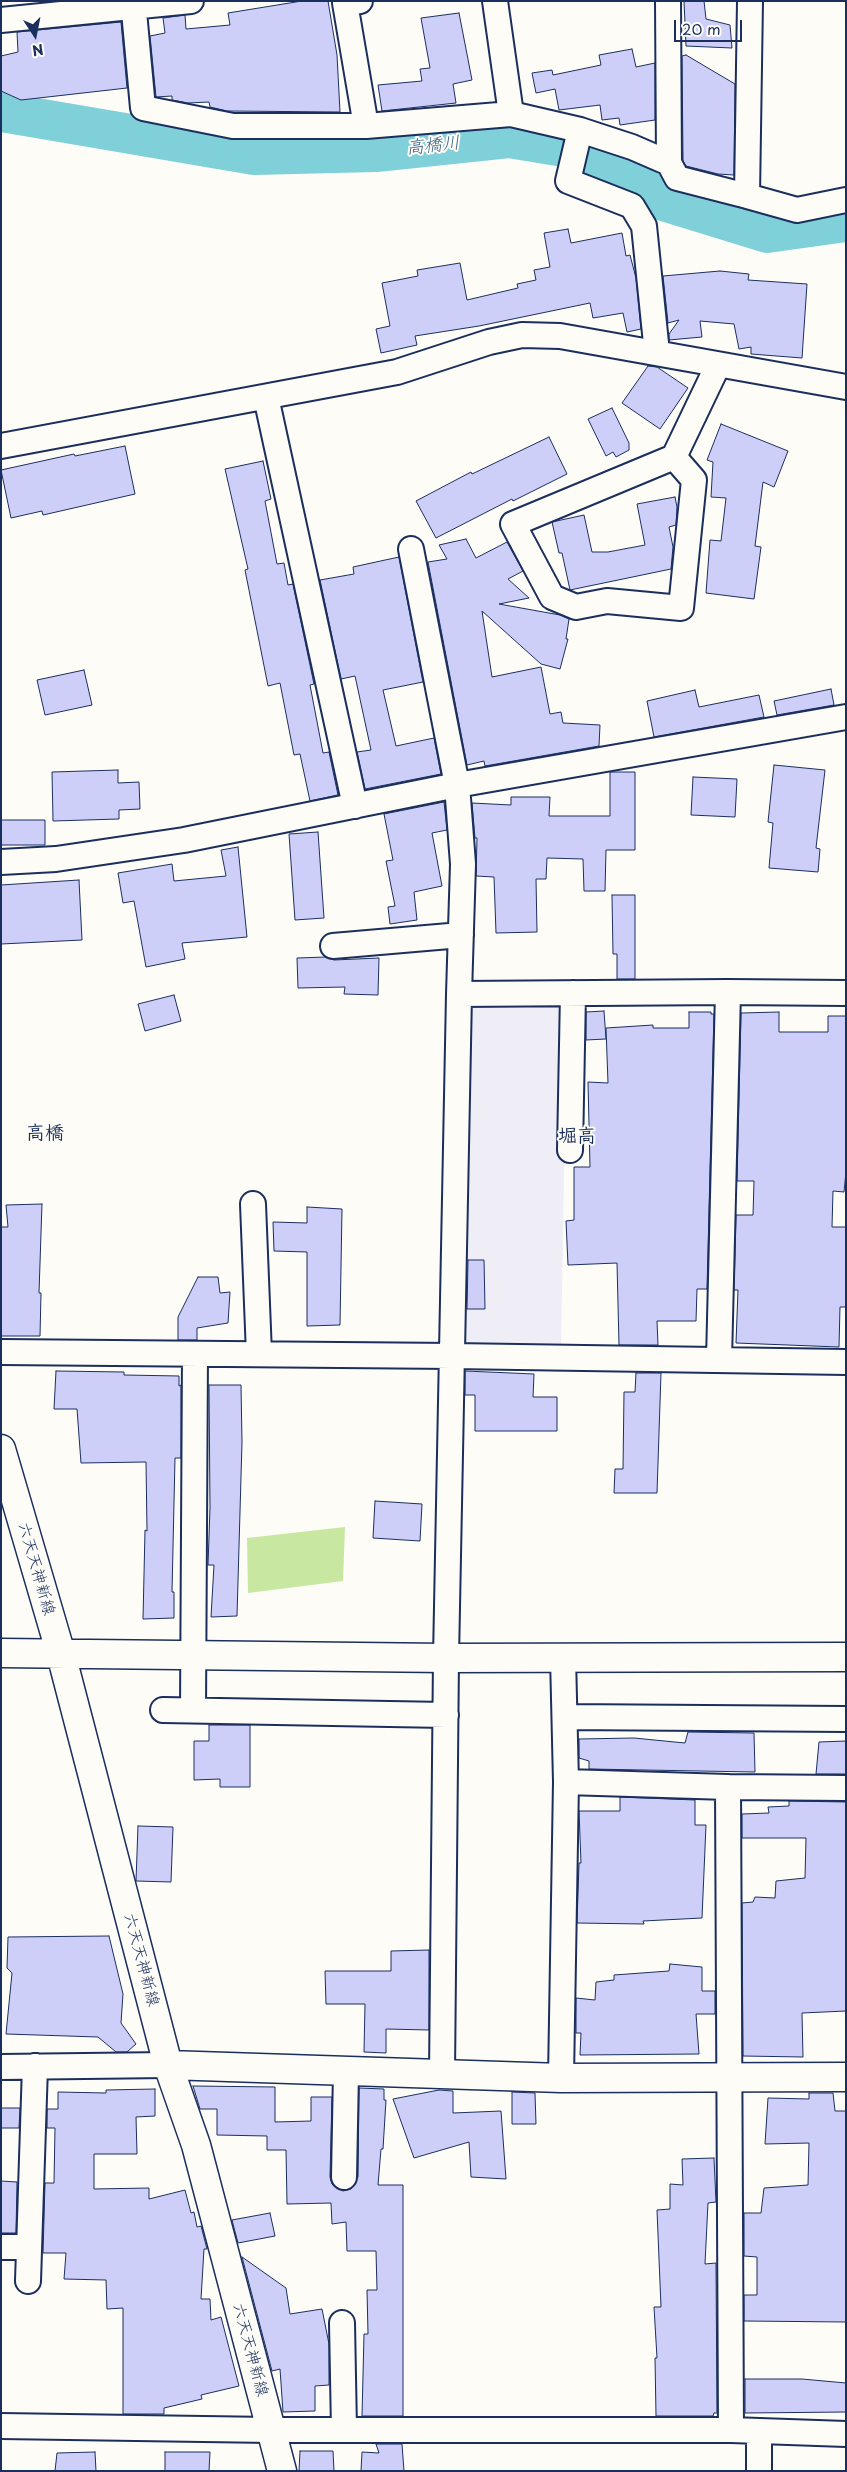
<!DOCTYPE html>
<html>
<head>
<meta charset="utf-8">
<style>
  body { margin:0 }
  #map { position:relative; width:847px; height:2472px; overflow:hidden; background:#fdfcf7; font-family:"Playpen Sans",sans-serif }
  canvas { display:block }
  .frame { position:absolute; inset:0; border:2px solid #1b2f5e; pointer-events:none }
  .north { position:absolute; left:10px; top:10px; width:50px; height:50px; -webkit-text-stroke:4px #fdfcf7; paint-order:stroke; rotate:169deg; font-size:14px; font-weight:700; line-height:20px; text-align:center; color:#1b2f5e }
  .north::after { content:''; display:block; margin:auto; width:18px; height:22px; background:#1b2f5e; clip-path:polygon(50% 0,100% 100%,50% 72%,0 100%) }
  .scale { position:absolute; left:674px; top:20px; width:68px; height:22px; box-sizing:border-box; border:2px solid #1b2f5e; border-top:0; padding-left:6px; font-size:15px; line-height:18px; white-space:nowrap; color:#1b2f5e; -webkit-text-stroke:4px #fdfcf7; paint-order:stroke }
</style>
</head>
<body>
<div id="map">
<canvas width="847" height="2472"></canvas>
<div class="frame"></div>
<div class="north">N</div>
<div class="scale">20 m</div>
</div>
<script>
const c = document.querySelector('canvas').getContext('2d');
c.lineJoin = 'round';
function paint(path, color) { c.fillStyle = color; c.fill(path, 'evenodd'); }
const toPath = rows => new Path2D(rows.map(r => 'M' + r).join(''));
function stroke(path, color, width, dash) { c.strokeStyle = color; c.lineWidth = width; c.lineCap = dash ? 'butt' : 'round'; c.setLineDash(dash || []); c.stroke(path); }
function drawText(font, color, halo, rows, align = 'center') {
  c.font = font + ' "Playpen Sans","Klee One",sans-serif'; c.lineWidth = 4; c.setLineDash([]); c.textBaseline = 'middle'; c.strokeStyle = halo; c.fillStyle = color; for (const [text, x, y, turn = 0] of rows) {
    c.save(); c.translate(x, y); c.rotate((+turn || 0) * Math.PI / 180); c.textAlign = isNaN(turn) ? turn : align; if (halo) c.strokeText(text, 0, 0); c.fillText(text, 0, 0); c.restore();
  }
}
const built = toPath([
  [466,1000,567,1001,561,1348,464,1345]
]);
const green = toPath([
  [345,1527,343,1581,248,1593,247,1538]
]);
const river = toPath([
  [1,112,254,155,376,152,509,138,588,151,663,201,767,233,846,222]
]);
const building = toPath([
  [302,1,328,1,337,55,340,112,227,111,210,107,209,102,188,103,172,100,172,96,156,97,150,36,165,33,163,18,185,15,186,29,230,25,228,13,302,1],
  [684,1,704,1,706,19,730,25,732,48,686,46,684,1],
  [459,13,472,80,453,84,456,103,382,111,378,85,422,81,420,69,430,68,421,18,459,13],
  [121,22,127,88,21,100,1,91,1,56,18,52,17,32,121,22],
  [632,49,636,67,655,63,655,120,620,125,619,118,602,120,600,105,559,110,555,89,536,93,532,73,552,70,553,75,601,65,599,55,632,49],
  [686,55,735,84,734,175,718,174,686,166,683,161,682,56,686,55],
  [568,229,571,243,622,233,626,256,630,255,636,278,641,329,627,332,623,313,593,318,590,303,479,326,415,336,417,345,381,353,376,329,390,326,382,283,418,276,417,270,460,263,467,300,518,288,517,284,536,280,534,270,550,267,544,233,568,229],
  [720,271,749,274,748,280,807,284,802,358,751,354,751,347,739,349,734,324,700,321,702,337,669,340,669,334,679,320,668,323,663,276,720,271],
  [648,366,657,367,688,388,660,429,622,403,648,366],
  [612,408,629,443,629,450,616,457,613,452,606,456,588,419,612,408],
  [721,424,788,451,774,487,763,482,755,546,761,547,754,599,706,593,710,540,721,541,726,498,711,497,713,462,707,460,721,424],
  [549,437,567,474,513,501,512,499,436,538,416,501,471,472,472,474,549,437],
  [125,446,135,494,43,515,42,511,11,518,1,470,74,454,75,456,125,446],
  [263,461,271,499,265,501,277,564,284,563,288,585,293,584,314,684,310,685,323,753,329,752,338,795,310,801,300,754,294,755,280,683,268,686,245,570,248,569,225,469,263,461],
  [675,497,677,507,676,525,669,527,673,547,671,569,570,590,562,553,559,553,552,522,584,515,592,552,608,552,645,545,637,504,675,497],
  [466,539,476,558,507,542,523,571,508,579,529,598,499,604,560,615,569,619,566,639,568,639,560,669,541,664,482,611,492,677,541,667,550,714,561,712,563,723,600,725,599,746,485,766,484,761,467,765,428,562,447,559,439,545,466,539],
  [399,557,423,682,383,690,396,746,434,738,441,774,365,789,357,752,371,750,355,676,341,679,320,580,354,574,353,567,399,557],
  [84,670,92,705,45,715,37,680,84,670],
  [831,689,834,705,777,715,774,701,831,689],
  [695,690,699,707,759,695,764,717,654,737,647,701,695,690],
  [774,765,825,770,816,848,820,849,818,872,769,868,773,823,768,822,774,765],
  [118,770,118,783,139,782,140,809,119,810,119,819,53,821,52,772,118,770],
  [610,772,635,772,635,850,606,850,605,891,584,891,583,859,547,858,546,879,536,879,537,932,496,933,494,877,476,876,477,838,475,838,472,803,511,805,511,797,550,797,549,816,610,816,610,772],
  [693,777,737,779,735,817,691,815,693,777],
  [444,802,447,830,432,833,442,886,414,892,417,920,390,924,388,907,395,906,386,861,393,860,384,814,444,802],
  [1,820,45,820,45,845,1,845,1,820],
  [318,832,324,918,295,920,289,834,318,832],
  [238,847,247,937,182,943,185,959,146,967,134,901,123,903,118,873,172,864,174,881,226,876,221,850,238,847],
  [79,880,82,940,1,944,1,885,79,880],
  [612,895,635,895,635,979,617,979,617,954,613,954,612,895],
  [326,957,334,960,379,958,378,995,344,994,345,987,298,988,297,958,326,957],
  [174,995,181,1021,145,1031,138,1004,174,995],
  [604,1011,606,1039,586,1040,586,1012,604,1011],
  [689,1012,711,1012,711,1014,714,1014,707,1289,697,1289,696,1321,657,1321,658,1345,619,1345,617,1263,568,1265,566,1221,574,1220,574,1167,590,1167,588,1082,608,1083,606,1028,653,1025,653,1028,689,1028,689,1012],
  [779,1012,779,1032,828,1032,828,1016,846,1016,846,1172,844,1192,833,1191,832,1227,846,1227,846,1307,840,1307,839,1347,736,1343,738,1290,734,1290,736,1215,753,1215,754,1181,737,1181,741,1013,779,1012],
  [42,1204,39,1293,41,1293,40,1336,1,1336,1,1227,8,1227,6,1205,42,1204],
  [307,1207,342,1209,340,1325,307,1326,307,1252,274,1251,273,1222,307,1223,307,1207],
  [468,1260,484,1260,485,1309,467,1309,468,1260],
  [198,1277,218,1277,220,1293,230,1292,228,1323,197,1328,197,1340,178,1340,178,1317,198,1277],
  [56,1371,124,1372,124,1375,179,1376,179,1386,181,1385,181,1458,175,1458,172,1592,174,1592,174,1618,143,1619,145,1530,147,1531,146,1462,81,1463,77,1409,54,1409,56,1371],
  [465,1371,534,1374,533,1397,557,1397,557,1431,475,1431,475,1395,465,1395,465,1371],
  [636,1373,661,1373,657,1493,614,1493,615,1469,623,1469,624,1392,635,1392,636,1373],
  [209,1385,241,1385,242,1442,237,1616,211,1617,214,1565,208,1565,210,1508,209,1385],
  [375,1501,422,1504,420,1541,373,1538,375,1501],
  [209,1725,250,1725,250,1787,220,1787,220,1779,194,1780,194,1741,209,1741,209,1725],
  [688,1732,754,1733,755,1772,589,1769,589,1761,579,1758,579,1739,634,1738,685,1743,688,1732],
  [846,1741,846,1774,816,1774,819,1742,846,1741],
  [620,1797,695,1800,695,1825,706,1825,702,1918,643,1921,644,1924,577,1923,579,1863,581,1863,579,1811,620,1811,620,1797],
  [789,1801,846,1802,846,2011,802,2013,803,2057,743,2056,742,1903,753,1902,755,1897,775,1898,776,1881,805,1878,806,1838,742,1838,742,1814,769,1813,768,1807,789,1806,789,1801],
  [138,1826,173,1827,171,1882,136,1881,138,1826],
  [109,1936,123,1994,121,2023,136,2044,127,2052,116,2052,98,2037,6,2034,12,1973,7,1968,8,1937,109,1936],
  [429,1950,429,2030,386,2029,386,2053,364,2052,365,2004,326,2004,325,1971,391,1971,391,1951,429,1950],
  [670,1964,702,1967,702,1991,715,1991,715,2014,696,2014,699,2054,580,2055,581,2033,576,2033,576,1998,595,2000,596,1982,614,1980,614,1975,669,1971,670,1964],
  [193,2086,275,2087,275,2122,311,2121,311,2097,332,2097,330,2177,332,2184,343,2191,351,2189,358,2177,359,2088,384,2089,384,2100,386,2100,383,2149,381,2149,378,2185,403,2185,403,2416,362,2416,364,2334,368,2334,367,2290,377,2290,376,2251,347,2251,346,2222,332,2224,331,2203,287,2204,286,2150,267,2150,267,2136,217,2135,217,2109,200,2109,193,2086],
  [155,2089,155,2116,136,2117,137,2154,94,2154,94,2189,149,2188,149,2199,185,2190,191,2213,194,2212,197,2227,201,2226,207,2249,204,2249,201,2299,210,2299,211,2320,221,2317,239,2386,201,2395,202,2399,164,2408,164,2414,123,2414,123,2308,107,2309,106,2280,64,2279,66,2253,43,2253,45,2183,54,2183,55,2128,47,2128,47,2109,58,2109,58,2092,106,2093,106,2090,155,2089],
  [439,2090,453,2091,453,2113,501,2111,506,2179,471,2177,469,2142,414,2158,393,2099,439,2090],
  [512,2092,535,2093,536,2124,512,2124,512,2092],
  [809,2093,833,2093,835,2111,846,2111,846,2322,744,2321,744,2295,757,2295,757,2257,744,2256,744,2213,761,2213,764,2188,808,2185,809,2143,765,2144,768,2098,809,2099,809,2093],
  [1,2108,20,2108,19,2128,1,2128,1,2108],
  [714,2158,716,2202,708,2203,705,2264,716,2263,717,2413,714,2413,713,2416,656,2416,655,2358,657,2358,654,2307,661,2307,657,2210,670,2209,670,2184,683,2185,682,2159,714,2158],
  [1,2181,17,2182,16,2233,1,2233,1,2181],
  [270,2213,275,2236,238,2243,232,2220,270,2213],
  [242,2257,286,2288,290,2314,322,2309,329,2344,329,2385,315,2386,315,2411,283,2412,280,2369,272,2371,242,2257],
  [745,2379,802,2379,846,2383,846,2412,745,2413,745,2379],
  [376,2444,402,2444,404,2471,361,2471,362,2452,379,2453,376,2444],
  [300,2451,333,2451,334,2471,299,2471,300,2451],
  [95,2452,96,2471,55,2471,57,2453,95,2452],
  [165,2452,210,2452,209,2471,165,2471,165,2452]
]);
const street = toPath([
  [133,1,143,108,233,126,366,126,511,114,495,1],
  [360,1,345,3,366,126],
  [750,1,747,196,797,210,846,200],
  [1,20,191,1],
  [511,114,580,130,632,147,669,163,668,1],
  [580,130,568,181,632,206,644,226,657,353],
  [669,163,677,178,747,196],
  [266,397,355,806],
  [1,446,397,372,489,342,522,335,560,336,846,387],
  [674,457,513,524,552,597,576,607,607,601,681,608,694,480,674,457,718,365],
  [411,549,457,785,463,864,459,994,446,1658,442,2074],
  [1,862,56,859,184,840,457,785,846,717],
  [333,946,461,935],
  [459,994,728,992,846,993],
  [570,1150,573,993],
  [253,1204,259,1354],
  [1,1352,453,1356,846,1362],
  [719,1360,728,992],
  [163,1710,446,1715],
  [193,1710,195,1354],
  [566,1717,846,1719],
  [566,1782,728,1787,731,2430,846,2434],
  [728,1787,846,1788],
  [1,2067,168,2065],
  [561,2078,566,1782,563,1657],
  [344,2177,346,2071],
  [1,2247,29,2247],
  [28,2281,35,2066],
  [342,2323,344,2430],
  [1,2426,271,2430,731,2430],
  [759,2431,759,2471]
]);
const secondary = toPath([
  [1,1449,61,1654,168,2065,196,2145,282,2471],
  [1,1653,446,1658,846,1657],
  [168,2065,561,2078,846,2077]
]);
const streetNames = [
  ["六天天神新線",36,1569,74],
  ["六天天神新線",141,1960,75],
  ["六天天神新線",250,2350,75]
];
const waterNames = [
  ["高橋川",433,146,-6]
];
const quarterNames = [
  ["高橋",45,1134],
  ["堀高",577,1137]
];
paint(built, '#efeef7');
paint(green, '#c8e8a1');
stroke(river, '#80d0da', 40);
paint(building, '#cdcff8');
stroke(building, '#1b2f5e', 1);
stroke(street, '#1b2f5e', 28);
stroke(secondary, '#1b2f5e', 31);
stroke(street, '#fdfcf7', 24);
stroke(secondary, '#fdfcf7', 28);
drawText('16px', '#1b2f5e', '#fdfcf7', streetNames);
drawText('italic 18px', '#395f83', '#fdfcf7', waterNames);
drawText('bold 19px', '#1b2f5e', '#fdfcf7', quarterNames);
</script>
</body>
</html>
